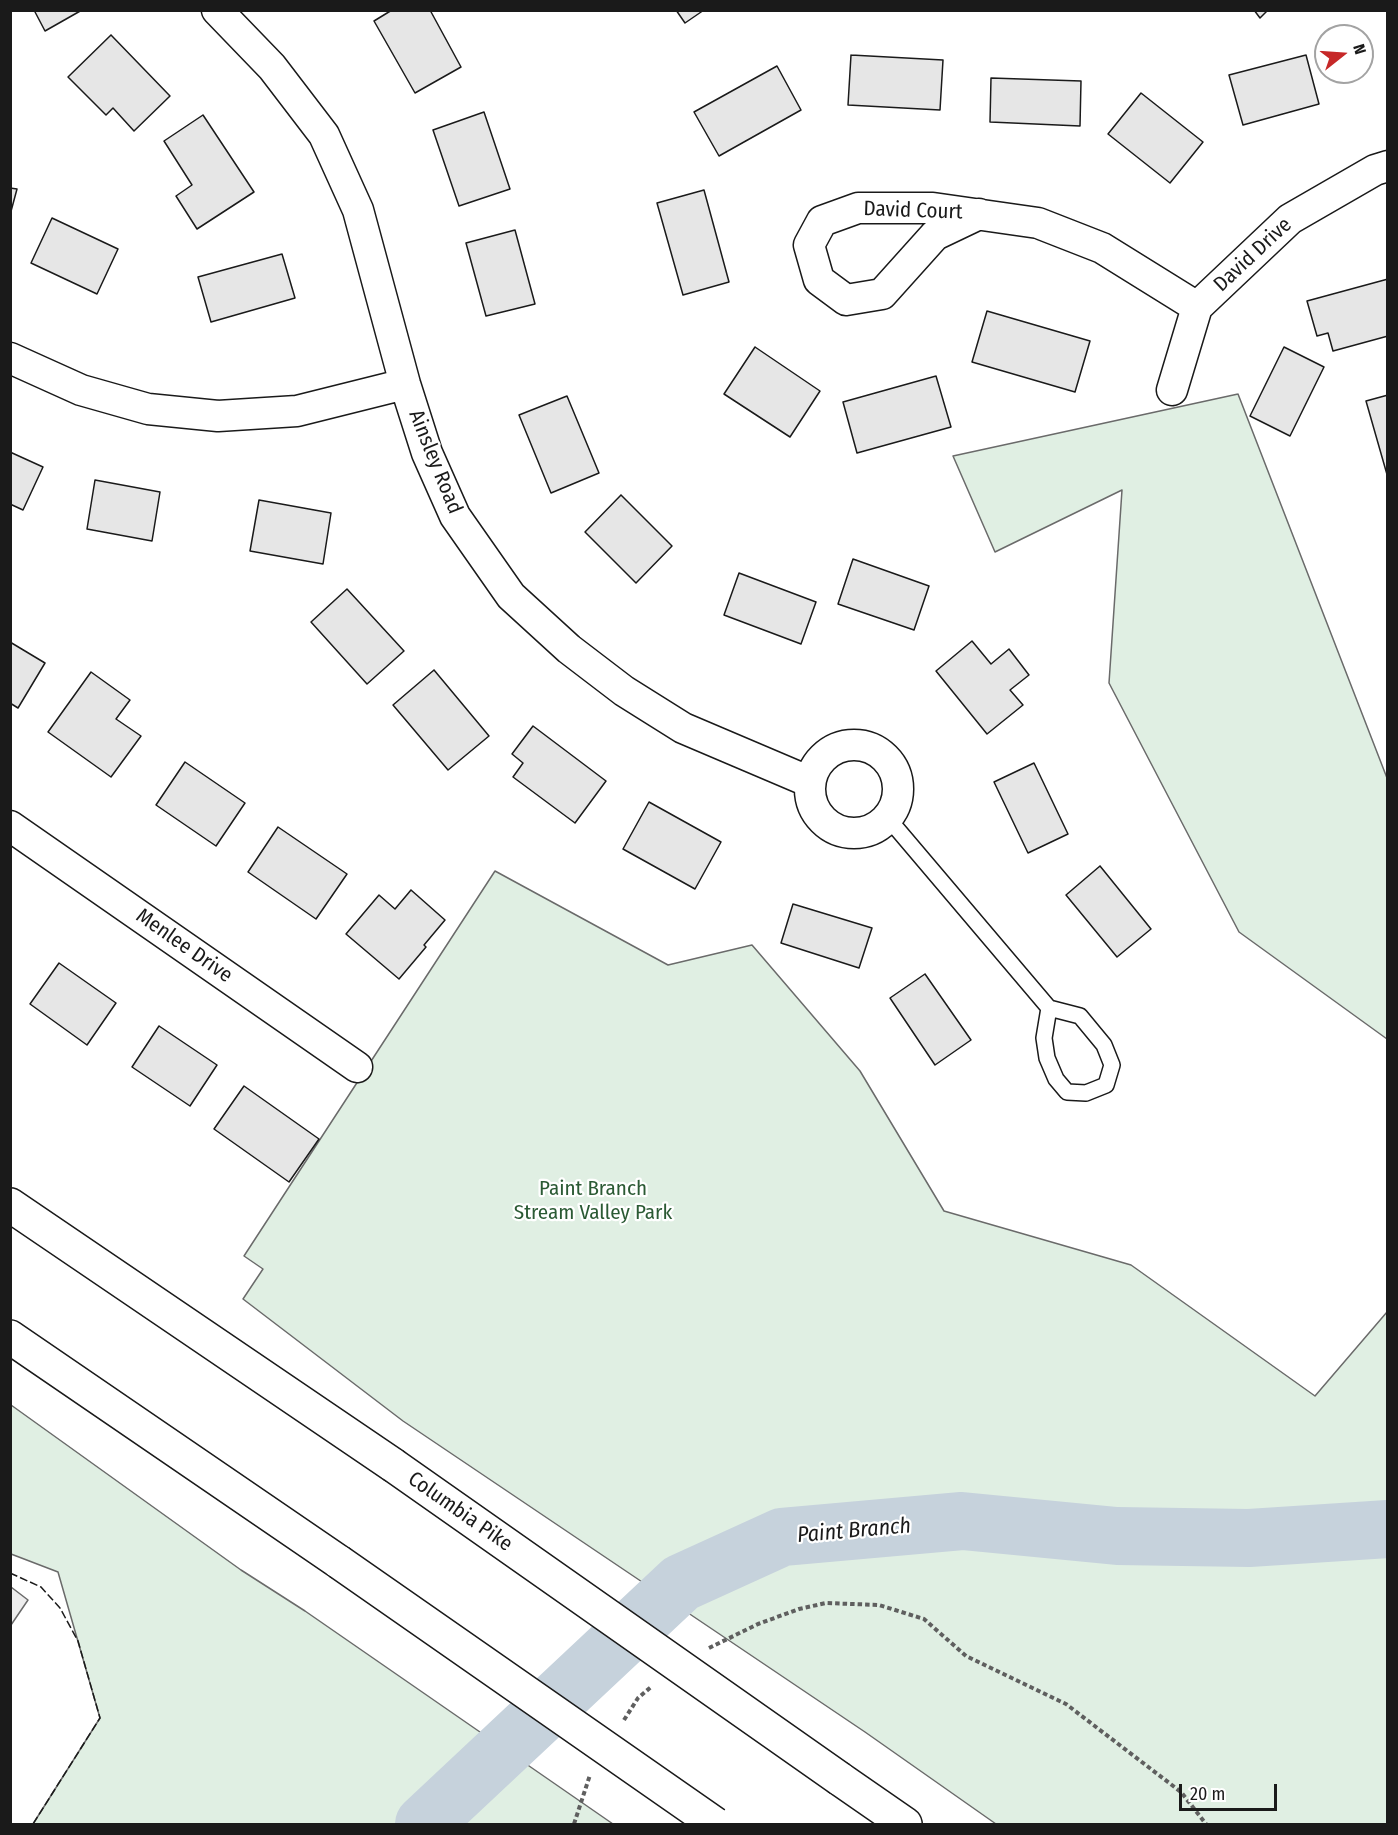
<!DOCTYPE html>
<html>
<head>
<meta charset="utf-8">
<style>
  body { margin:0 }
  #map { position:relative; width:1398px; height:1835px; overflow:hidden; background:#fff; font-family:"Fira Sans Condensed",sans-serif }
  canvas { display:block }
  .frame { position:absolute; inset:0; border:12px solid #1a1a1a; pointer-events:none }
  .north { position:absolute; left:1314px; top:24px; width:60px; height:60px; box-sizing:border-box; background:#fff; border:2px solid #a3a3a3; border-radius:50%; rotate:73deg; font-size:16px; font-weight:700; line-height:24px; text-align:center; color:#1a1a1a }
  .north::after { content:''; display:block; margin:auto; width:21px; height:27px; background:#c62828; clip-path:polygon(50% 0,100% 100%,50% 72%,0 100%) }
  .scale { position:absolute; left:1179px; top:1784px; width:98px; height:27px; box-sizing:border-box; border:3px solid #1a1a1a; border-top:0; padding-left:8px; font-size:18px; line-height:21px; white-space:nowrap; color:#1a1a1a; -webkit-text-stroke:4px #fff; paint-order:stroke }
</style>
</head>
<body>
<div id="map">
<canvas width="1398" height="1835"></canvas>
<div class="frame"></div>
<div class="north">N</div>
<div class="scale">20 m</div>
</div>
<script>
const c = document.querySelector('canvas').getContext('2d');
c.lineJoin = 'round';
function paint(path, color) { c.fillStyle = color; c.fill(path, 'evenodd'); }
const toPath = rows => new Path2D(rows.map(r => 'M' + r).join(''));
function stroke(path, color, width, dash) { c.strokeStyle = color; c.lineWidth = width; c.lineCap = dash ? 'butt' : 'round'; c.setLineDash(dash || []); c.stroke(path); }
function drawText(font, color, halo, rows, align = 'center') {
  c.font = font + ' "Fira Sans Condensed",sans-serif'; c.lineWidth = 4.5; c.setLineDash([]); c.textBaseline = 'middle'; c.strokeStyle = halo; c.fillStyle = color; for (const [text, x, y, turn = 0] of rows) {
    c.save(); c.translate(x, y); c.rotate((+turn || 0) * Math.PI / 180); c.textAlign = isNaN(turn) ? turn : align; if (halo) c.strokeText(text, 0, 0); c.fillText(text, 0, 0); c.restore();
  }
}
const green = toPath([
  [1238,394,1387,778,1387,1039,1239,932,1109,683,1122,490,995,552,953,456,1238,394],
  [495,871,668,965,752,945,860,1071,944,1211,1131,1265,1315,1396,1387,1312,1387,1824,996,1824,865,1732,403,1421,243,1299,263,1269,244,1256,495,871],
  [11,1405,241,1570,305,1611,613,1824,33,1824,100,1718,58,1572,11,1554,11,1405]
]);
const parking = toPath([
  [11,1587,28,1600,11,1625,11,1587]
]);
const river = toPath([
  [424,1824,681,1583,782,1537,962,1521,1117,1536,1249,1538,1388,1529]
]);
const building = toPath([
  [34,10,82,10,45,31,34,10],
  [392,10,430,10,461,67,415,93,374,21,392,10],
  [676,10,704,10,685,23,676,10],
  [1254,10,1268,10,1260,18,1254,10],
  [111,35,170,96,134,131,113,108,106,115,68,77,111,35],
  [851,55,943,60,940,110,848,105,851,55],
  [1306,55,1319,104,1243,125,1229,75,1306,55],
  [777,66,801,110,719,156,694,112,777,66],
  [991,78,1081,81,1080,126,990,122,991,78],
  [1141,93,1203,142,1170,183,1108,134,1141,93],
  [484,112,510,189,459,206,433,130,484,112],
  [203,115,254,192,197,229,176,196,192,185,164,141,203,115],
  [10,188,17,189,10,215,10,188],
  [704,190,729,282,683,295,657,203,704,190],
  [52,218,118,249,97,294,31,263,52,218],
  [515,230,535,304,486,316,466,243,515,230],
  [282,254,295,298,211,322,198,277,282,254],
  [1388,279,1388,336,1333,351,1328,333,1317,336,1307,301,1388,279],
  [987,311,1090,341,1075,392,972,362,987,311],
  [755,347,820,391,790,437,724,394,755,347],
  [1284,347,1324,367,1290,436,1250,416,1284,347],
  [936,376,951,427,857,453,843,402,936,376],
  [1388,395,1388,478,1366,401,1388,395],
  [567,396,599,473,551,493,519,415,567,396],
  [10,452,43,467,23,510,10,504,10,452],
  [95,480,160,492,152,541,87,529,95,480],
  [621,495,672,546,636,583,585,532,621,495],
  [259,500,331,513,323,564,250,551,259,500],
  [853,559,929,586,914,630,838,604,853,559],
  [739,573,816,602,801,644,724,615,739,573],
  [347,589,404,651,367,684,311,622,347,589],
  [972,641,991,664,1009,649,1029,675,1010,690,1023,705,987,734,936,671,972,641],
  [10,642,45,663,18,708,10,703,10,642],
  [434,670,489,736,448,770,393,705,434,670],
  [91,672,130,700,116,719,141,736,111,777,48,732,91,672],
  [533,726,606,781,575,823,513,777,523,763,512,754,533,726],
  [185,762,245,803,216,846,156,805,185,762],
  [1034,763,1068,834,1028,853,994,782,1034,763],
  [649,802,721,842,695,889,623,849,649,802],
  [278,827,347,874,316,919,248,872,278,827],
  [1100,866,1151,929,1117,957,1066,895,1100,866],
  [411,890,445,920,424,945,426,947,399,979,346,934,379,895,395,909,411,890],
  [793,904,872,928,859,968,781,943,793,904],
  [59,963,116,1003,87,1045,30,1004,59,963],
  [925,974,971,1040,935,1065,890,998,925,974],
  [159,1026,217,1065,190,1106,132,1067,159,1026],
  [244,1086,319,1139,289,1182,214,1129,244,1086]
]);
const path = toPath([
  [709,1648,758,1624,799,1609,826,1603,879,1605,924,1619,966,1656,1066,1704,1181,1792,1206,1824],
  [624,1720,638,1698,651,1687],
  [574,1824,590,1775]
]);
const lane = toPath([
  [887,817,1049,1008,1080,1016,1104,1045,1112,1065,1106,1085,1086,1093,1067,1092,1056,1079,1047,1058,1044,1038,1049,1008]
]);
const street = toPath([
  [217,10,272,67,324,135,358,210,405,384,427,453,455,516,511,596,569,649,624,691,683,728,810,782],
  [979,214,935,235,882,294,846,300,819,280,809,245,822,221,858,208,933,208,1038,223,1102,248,1197,307],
  [10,358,81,390,148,409,218,416,297,411,405,384],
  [1172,390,1197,307,1290,219,1375,170,1388,166],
  '810 789a44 44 0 1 1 88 0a44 44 0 1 1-88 0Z',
  [10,826,357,1067]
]);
const highway = toPath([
  [10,1205,393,1465],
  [10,1337,339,1562],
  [840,1779,905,1824]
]);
const highwayBridge = toPath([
  [393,1465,840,1779],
  [339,1562,715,1824]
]);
const fence = toPath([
  [10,1573,41,1587,60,1608,78,1641,100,1718,33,1824]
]);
const streetNames = [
  ["David Court",913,211,2],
  ["David Drive",1253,255,-43],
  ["Ainsley Road",435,462,68],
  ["Menlee Drive",184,946,35],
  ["Columbia Pike",460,1512,35]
];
const parkNames = [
  ["Paint Branch",593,1189],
  ["Stream Valley Park",593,1213]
];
const waterNames = [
  ["Paint Branch",854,1531,-5]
];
paint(green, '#e0efe3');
stroke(green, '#6a6a6a', 1.5);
paint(parking, '#ededed');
stroke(parking, '#6a6a6a', 1.5);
stroke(river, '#c6d2dc', 58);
paint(building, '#e6e6e6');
stroke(building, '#1a1a1a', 1.5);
stroke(lane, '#1a1a1a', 18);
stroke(street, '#1a1a1a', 33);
stroke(highway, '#1a1a1a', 36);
stroke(path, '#5f5f5f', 4, [4.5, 3]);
stroke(lane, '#fff', 15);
stroke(street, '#fff', 30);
stroke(highway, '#fff', 33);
stroke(highwayBridge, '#1a1a1a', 36, []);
stroke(highwayBridge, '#fff', 33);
stroke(fence, '#1a1a1a', 1.5, [8, 3]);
drawText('21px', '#1a1a1a', '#fff', streetNames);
drawText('21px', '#2b5a34', '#fff', parkNames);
drawText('italic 22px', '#1a1a1a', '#fff', waterNames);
</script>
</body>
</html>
